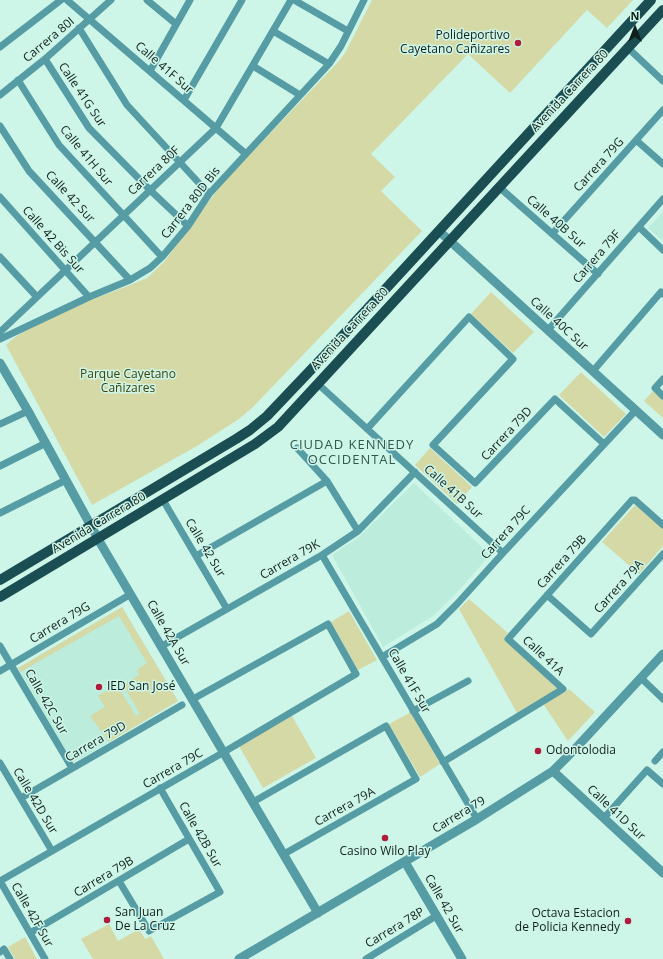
<!DOCTYPE html>
<html>
<head>
<meta charset="utf-8">
<style>
  body { margin:0 }
  #map { position:relative; width:663px; height:959px; overflow:hidden; background:#cdf6e9; font-family:"Open Sans",sans-serif }
  canvas { display:block }
  .north { position:absolute; left:615px; top:8px; width:40px; height:40px; -webkit-text-stroke:3px #cdf6e9; paint-order:stroke; rotate:0deg; font-size:11px; font-weight:700; line-height:16px; text-align:center; color:#11201c }
  .north::after { content:''; display:block; margin:auto; width:14px; height:18px; background:#11201c; clip-path:polygon(50% 0,100% 100%,50% 72%,0 100%) }
</style>
</head>
<body>
<div id="map">
<canvas width="663" height="959"></canvas>
<div class="north">N</div>
</div>
<script>
const c = document.querySelector('canvas').getContext('2d');
c.lineJoin = 'round';
function paint(path, color) { c.fillStyle = color; c.fill(path, 'evenodd'); }
const toPath = rows => new Path2D(rows.map(r => 'M' + r).join(''));
function stroke(path, color, width, dash) { c.strokeStyle = color; c.lineWidth = width; c.lineCap = dash ? 'butt' : 'round'; c.setLineDash(dash || []); c.stroke(path); }
function drawText(font, color, halo, rows, align = 'center') {
  c.font = font + ' "Open Sans",sans-serif'; c.lineWidth = 3; c.setLineDash([]); c.textBaseline = 'middle'; c.strokeStyle = halo; c.fillStyle = color; for (const [text, x, y, turn = 0] of rows) {
    c.save(); c.translate(x, y); c.rotate((+turn || 0) * Math.PI / 180); c.textAlign = isNaN(turn) ? turn : align; if (halo) c.strokeText(text, 0, 0); c.fillText(text, 0, 0); c.restore();
  }
}
const built = toPath([
  [663,212,663,241,648,228],
  [414,483,490,555,452,598,433,616,383,647,332,555,360,536],
  [122,607,178,701,73,763,18,668]
]);
const green = toPath([
  [372,0,633,0,607,28,587,10,510,93,468,54,371,154,395,177,381,191,422,231,252,408,239,419,197,446,92,505,6,345,15,337,44,320,77,305,120,289,147,278,164,262,221,185,339,61,345,53],
  [491,292,534,332,513,353,471,314],
  [581,372,626,414,604,437,559,395],
  [653,391,663,400,663,418,644,401],
  [430,448,472,487,457,504,415,465],
  [635,505,663,528,663,546,639,574,602,542],
  [469,599,508,633,504,638,563,694,569,689,595,712,568,741,540,699,517,713,459,609],
  [122,607,178,701,109,742,90,716,105,707,98,696,117,685,136,716,140,714,123,685,139,675,137,670,147,663,119,616,20,672,18,668],
  [349,611,377,660,358,670,331,622],
  [411,712,440,764,420,777,389,724],
  [292,716,316,758,263,788,239,746],
  [109,924,118,941,139,929,145,939,151,936,164,959,93,959,81,939],
  [25,937,37,959,15,959,8,947]
]);
const minor = toPath([
  [67,0,246,154],
  [147,0,176,24],
  [294,0,348,31],
  [79,28,127,105,209,194],
  [273,31,329,64],
  [0,47,61,0],
  [628,48,663,81],
  [45,59,89,128,150,190,188,226],
  [253,66,300,95],
  [150,71,190,0],
  [18,80,59,145,162,257],
  [0,95,45,59,111,0],
  [184,100,242,0],
  [0,126,29,171,130,280],
  [636,140,663,164],
  [499,187,598,274],
  [0,197,89,297],
  [639,227,663,250],
  [552,234,663,110],
  [0,257,37,297],
  [548,330,663,199],
  [0,332,216,128,291,0],
  [0,339,89,297,130,280,150,268,162,257,188,226,209,194,329,64,341,46,364,0],
  [593,371,661,292,663,294],
  [663,379,655,388,663,396],
  [318,384,503,553],
  [0,424,28,411],
  [367,429,469,317,513,359,433,445,475,483,555,399,604,444],
  [297,448,327,481,358,531],
  [0,466,46,443],
  [163,500,227,609],
  [0,513,66,480],
  [322,555,477,819],
  [196,556,327,481],
  [547,595,591,634,663,554],
  [0,646,72,768],
  [162,646,322,555,358,531,415,472],
  [382,657,437,624,457,604,503,553,636,410],
  [0,671,131,594],
  [641,678,663,699],
  [413,711,468,681],
  [655,761,663,752],
  [443,762,563,689,508,639,632,500,635,500,663,525],
  [0,763,52,851],
  [21,798,182,705],
  [253,802,386,726,416,779,284,854],
  [604,818,647,770,663,784],
  [0,881,224,752,356,674,328,624,193,699],
  [0,881,45,959],
  [119,881,149,931,220,892,160,788],
  [30,933,189,839],
  [0,952,4,949,10,959],
  [366,959,436,916]
]);
const tertiary = toPath([
  [439,231,663,435],
  [0,363,28,411,102,546,318,913],
  [553,771,663,873],
  [405,862,462,959],
  [239,959,477,819,553,771,575,749,663,654]
]);
const primary = toPath([
  [0,580,236,439,250,430,267,416,324,356,651,0],
  [0,597,255,444,278,427,663,10]
]);
const markers = [
  [518,43,4,"#af1b3a"],
  [99,687,4,"#af1b3a"],
  [538,751,4,"#af1b3a"],
  [385,838,4,"#af1b3a"],
  [107,920,4,"#af1b3a"],
  [628,921,4,"#af1b3a"]
];
const poiNames = [
  ["Polideportivo",510,36,"right"],
  ["Cayetano Cañizares",510,50,"right"],
  ["IED San José",107,687],
  ["Odontolodia",546,751],
  ["Casino Wilo Play",385,852,"center"],
  ["San Juan",115,913],
  ["De La Cruz",115,927],
  ["Octava Estacion",620,914,"right"],
  ["de Policia Kennedy",620,928,"right"]
];
const streetNames = [
  ["Carrera 80I",49,40,-40],
  ["Calle 41F Sur",164,68,41],
  ["Avenida Carrera 80",570,91,-47],
  ["Calle 41G Sur",82,95,56],
  ["Calle 41H Sur",86,156,50],
  ["Carrera 79G",599,165,-48],
  ["Carrera 80F",154,171,-43],
  ["Calle 42 Sur",70,197,47],
  ["Carrera 80D Bis",191,203,-52],
  ["Calle 40B Sur",556,222,41],
  ["Calle 42 Bis Sur",53,240,48],
  ["Carrera 79F",597,257,-49],
  ["Calle 40C Sur",559,324,42],
  ["Avenida Carrera 80",350,329,-47],
  ["Carrera 79D",507,434,-47],
  ["Calle 41B Sur",453,492,42],
  ["Avenida Carrera 80",99,523,-31],
  ["Carrera 79C",506,533,-48],
  ["Calle 42 Sur",205,548,59],
  ["Carrera 79K",290,560,-30],
  ["Carrera 79B",562,562,-48],
  ["Carrera 79A",619,587,-48],
  ["Carrera 79G",60,623,-31],
  ["Calle 42A Sur",168,633,60],
  ["Calle 41A",543,656,43],
  ["Calle 41F Sur",409,681,60],
  ["Calle 42C Sur",46,702,60],
  ["Carrera 79D",96,742,-30],
  ["Carrera 79C",173,769,-30],
  ["Calle 42D Sur",35,801,59],
  ["Carrera 79A",345,807,-29],
  ["Calle 41D Sur",616,813,43],
  ["Carrera 79",459,815,-31],
  ["Calle 42B Sur",200,835,60],
  ["Carrera 79B",104,877,-31],
  ["Calle 42 Sur",444,904,60],
  ["Calle 42F Sur",32,915,60],
  ["Carrera 78P",395,928,-31]
];
const parkNames = [
  ["Parque Cayetano",128,375],
  ["Cañizares",128,389]
];
const neighbourhoodNames = [
  ["CIUDAD KENNEDY",352,445],
  ["OCCIDENTAL",352,460]
];
paint(built, '#bbecdc');
paint(green, '#d5d9a6');
stroke(minor, '#569ca4', 7);
stroke(tertiary, '#569ca4', 9);
stroke(primary, '#1b4e53', 10);
for (const [x, y, r, color] of markers) { const dot = new Path2D(); dot.arc(x, y, r, 0, 2 * Math.PI); c.fillStyle = color; c.fill(dot); stroke(dot, '#cdf6e9', 1.5); }
drawText('12px', '#11201c', '#cdf6e9', poiNames, 'left');
drawText('12px', '#11201c', '#cdf6e9', streetNames);
drawText('12px', '#404105', '#cdf6e9', parkNames);
c.letterSpacing = '1px';
drawText('13px', '#33574c', '#cdf6e9', neighbourhoodNames);
c.letterSpacing = '0px';
</script>
</body>
</html>
